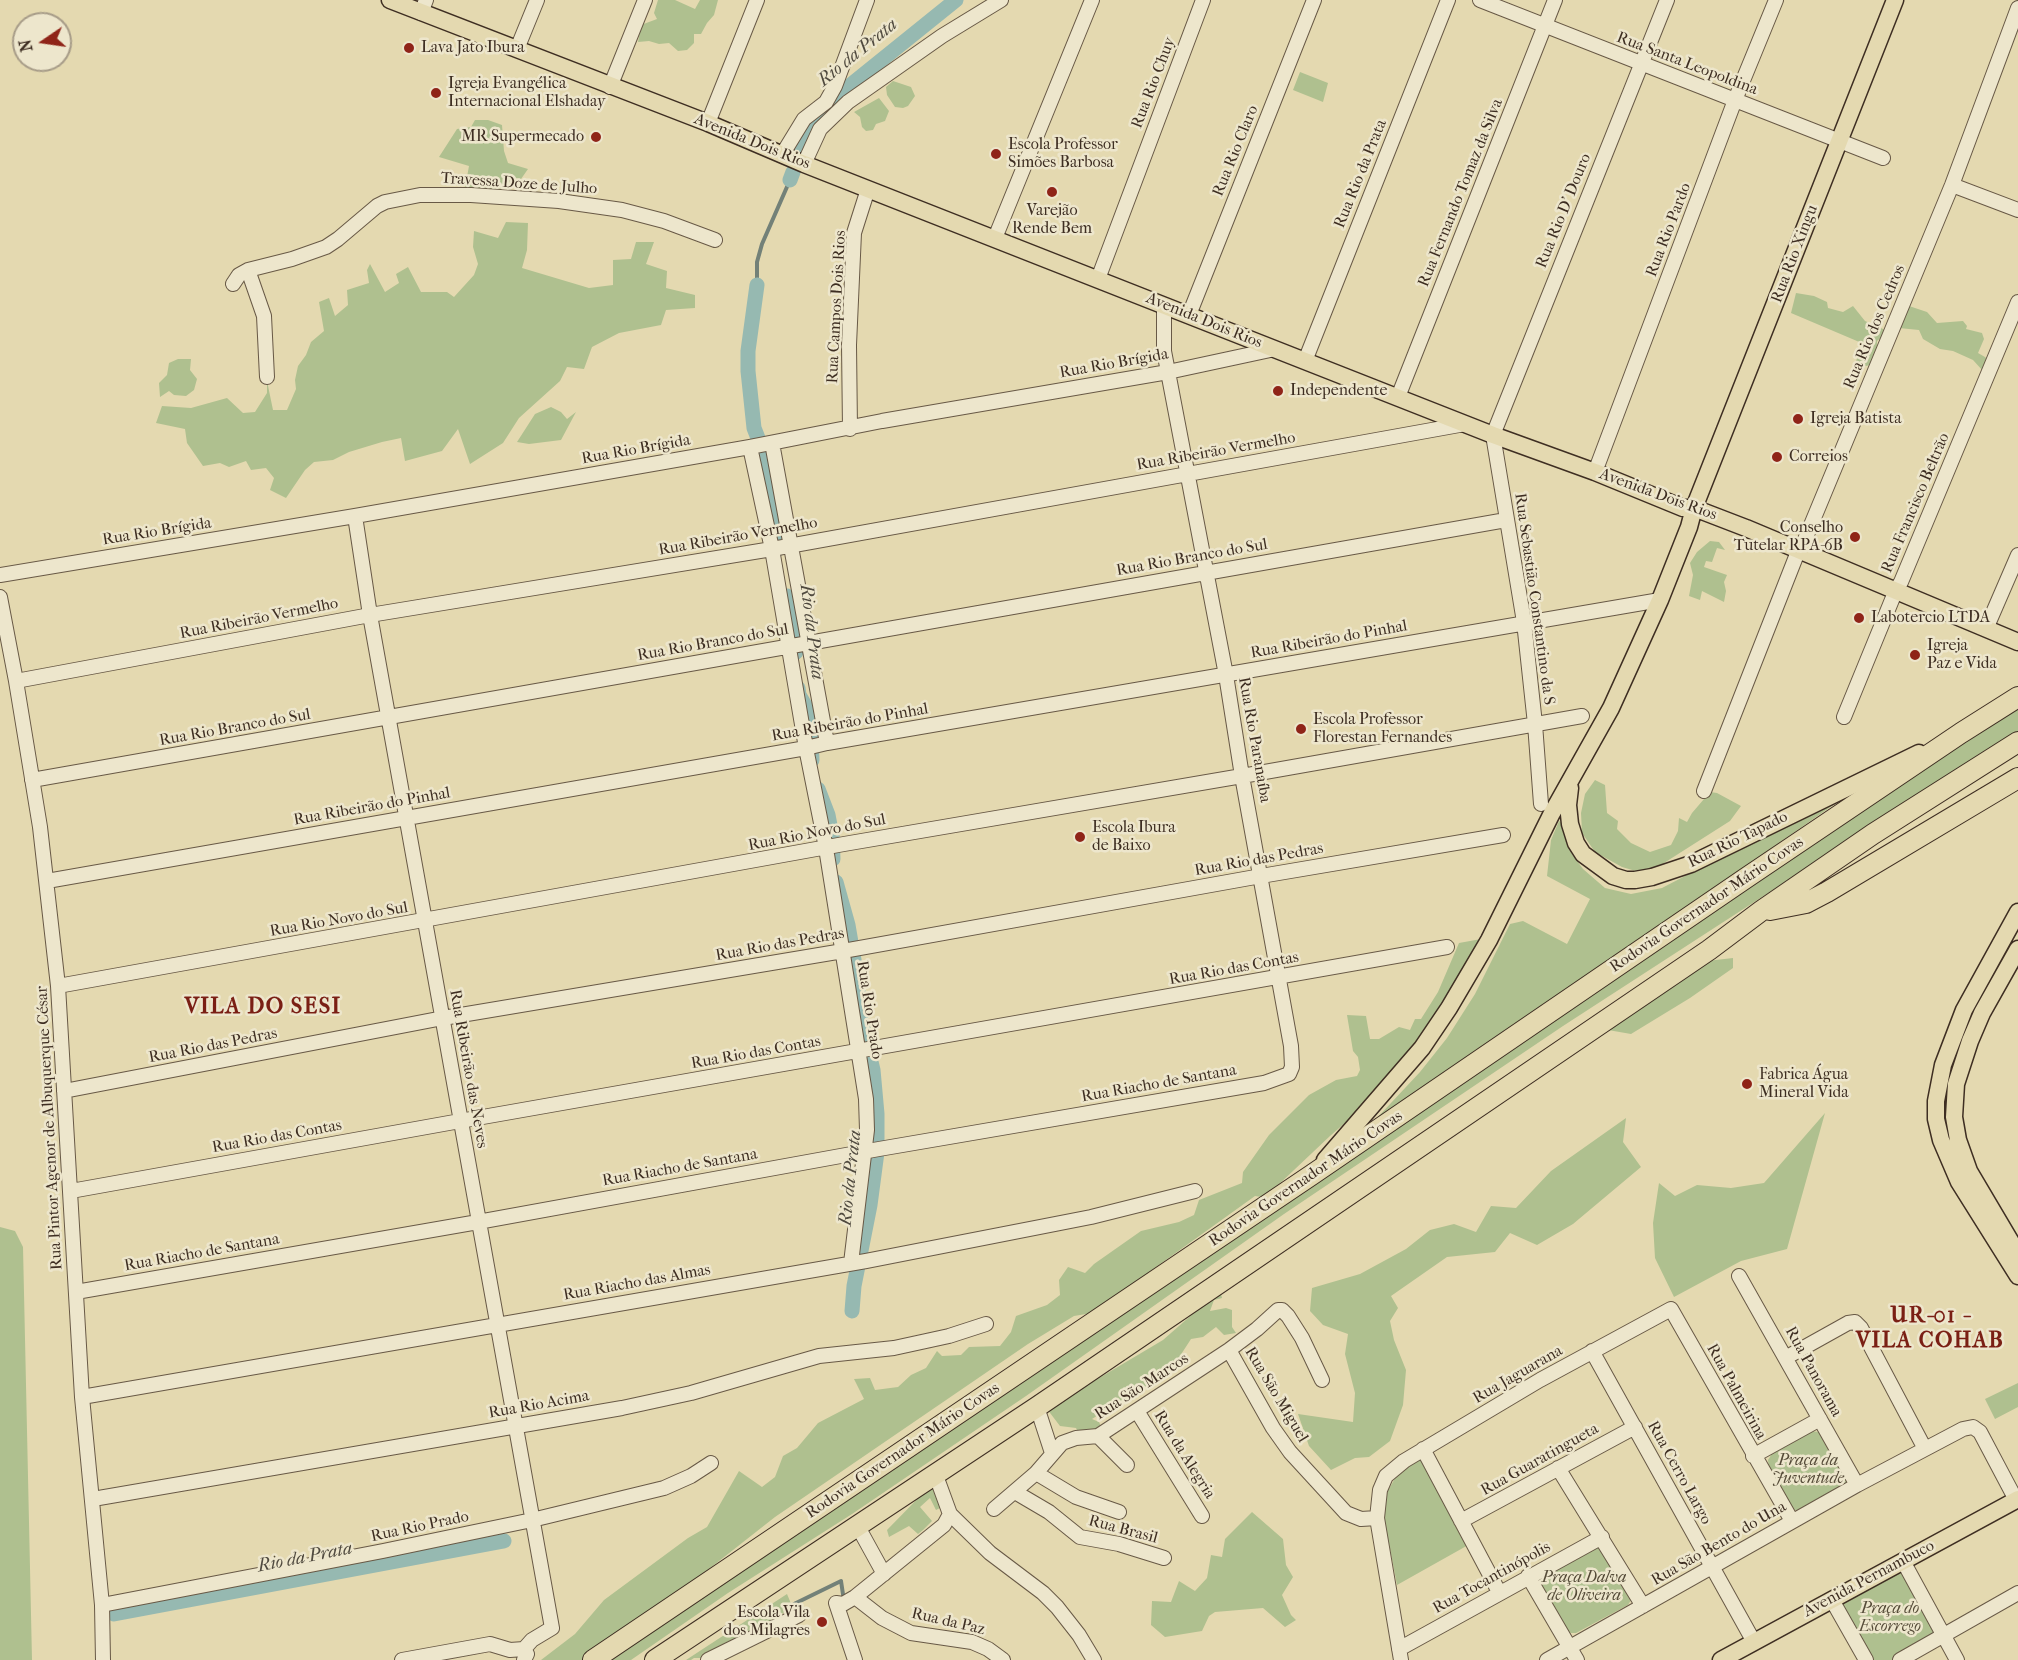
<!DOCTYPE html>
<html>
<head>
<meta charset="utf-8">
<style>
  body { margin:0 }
  #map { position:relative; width:2018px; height:1660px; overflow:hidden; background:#e4d9b0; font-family:"IM FELL French Canon",serif }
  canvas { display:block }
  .north { position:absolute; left:12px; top:12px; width:60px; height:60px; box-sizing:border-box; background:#ede6cc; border:2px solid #a79c88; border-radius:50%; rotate:257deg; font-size:16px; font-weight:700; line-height:24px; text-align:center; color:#3e2e22 }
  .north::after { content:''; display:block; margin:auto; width:21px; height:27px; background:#8f2418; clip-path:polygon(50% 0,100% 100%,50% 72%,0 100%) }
</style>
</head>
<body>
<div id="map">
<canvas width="2018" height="1660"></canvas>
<div class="north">N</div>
</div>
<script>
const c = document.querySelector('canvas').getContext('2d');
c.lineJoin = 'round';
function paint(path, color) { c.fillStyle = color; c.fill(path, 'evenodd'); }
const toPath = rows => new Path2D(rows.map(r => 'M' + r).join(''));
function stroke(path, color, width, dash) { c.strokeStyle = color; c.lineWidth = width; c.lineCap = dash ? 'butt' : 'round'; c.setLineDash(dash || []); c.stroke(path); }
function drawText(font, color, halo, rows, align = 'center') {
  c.font = font + ' "IM FELL French Canon",serif'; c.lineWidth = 5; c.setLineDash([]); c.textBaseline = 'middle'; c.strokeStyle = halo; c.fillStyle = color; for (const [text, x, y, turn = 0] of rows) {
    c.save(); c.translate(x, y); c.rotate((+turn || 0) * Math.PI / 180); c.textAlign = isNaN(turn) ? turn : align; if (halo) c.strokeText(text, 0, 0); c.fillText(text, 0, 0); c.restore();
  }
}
const green = toPath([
  [658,0,675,0,695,9,700,0,718,0,714,15,707,23,701,34,694,34,694,43,687,50,678,51,669,43,659,44,649,41,638,42,641,25,657,19,654,13],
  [1300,72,1328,83,1323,102,1293,90],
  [893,81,911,87,915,96,908,106,903,108,895,107,887,95,886,87],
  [879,98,889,111,885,121,876,124,873,130,866,131,862,127,860,117,854,112],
  [475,120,488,120,502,125,504,151,508,163,528,169,521,179,513,178,503,188,474,191,465,188,469,166,439,157,457,129,471,127],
  [506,222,528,223,527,250,522,268,589,288,613,285,613,260,631,259,636,242,654,242,646,264,667,271,666,288,695,295,695,308,666,310,661,325,619,333,592,347,584,369,567,367,560,381,519,418,503,443,470,464,458,429,442,451,405,461,401,438,382,442,349,452,333,460,314,462,305,470,286,498,270,490,274,478,266,468,251,470,246,461,229,467,220,463,203,466,187,443,185,429,156,423,162,406,191,408,227,398,243,413,255,412,267,393,267,381,273,410,287,410,296,389,295,380,298,366,306,355,311,342,324,331,319,302,329,298,335,316,348,305,347,290,369,283,367,270,370,264,385,292,399,283,396,274,408,267,421,292,447,292,454,297,474,275,478,264,473,247,474,231,498,238],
  [1796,293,1814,296,1827,302,1828,308,1843,312,1853,306,1865,321,1883,329,1887,333,1877,341,1877,349,1870,365,1866,366,1855,363,1864,344,1791,313],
  [1909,306,1927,312,1937,323,1963,321,1967,326,1966,329,1982,333,1984,339,1978,353,1985,357,1990,362,1983,371,1973,360,1953,351,1940,349,1923,339,1919,330,1899,328],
  [178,359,191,359,190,370,197,379,194,390,186,396,174,395,169,391,160,397,159,383,167,375,169,363],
  [551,407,561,412,567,419,576,412,561,440,529,444,517,442,535,414],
  [1710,541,1719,542,1725,550,1717,548,1712,562,1706,561,1704,567,1727,575,1724,582,1726,591,1724,602,1702,591,1700,600,1689,596,1693,575,1690,563,1697,552],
  [2018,705,2018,731,1563,1026,1284,1214,1026,1396,852,1514,728,1593,631,1660,604,1660],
  [1595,780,1605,785,1607,813,1618,821,1617,829,1631,843,1650,852,1671,845,1678,831,1679,818,1687,822,1692,813,1710,792,1717,793,1741,806,1730,821,1653,870,1639,872,1622,867,1595,852,1582,833,1581,813,1585,794],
  [1835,798,1840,799,1839,801,1633,945,1376,1119,1420,1072,1447,1038,1475,994,1510,924,1523,921,1567,944,1590,899,1547,876,1551,840,1559,821,1562,823,1566,840,1572,854,1583,869,1605,888,1631,894,1662,888],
  [1481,939,1434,1021,1362,1108,1330,1136,1276,1187,1262,1197,1255,1196,1092,1313,1074,1316,1028,1344,775,1517,686,1587,585,1660,541,1660,575,1634,604,1600,688,1538,707,1527,739,1471,762,1487,775,1477,783,1456,797,1448,818,1423,864,1399,854,1379,870,1378,875,1390,898,1387,911,1375,926,1368,937,1351,942,1356,961,1355,969,1347,1000,1346,1011,1332,1016,1316,1047,1305,1060,1295,1059,1280,1068,1267,1085,1273,1094,1264,1141,1231,1179,1222,1194,1215,1199,1200,1242,1183,1243,1172,1269,1135,1309,1095,1336,1080,1357,1076,1360,1070,1358,1057,1353,1051,1347,1015,1366,1016,1370,1039,1379,1039,1399,1027,1410,1030,1415,1019,1421,1019,1438,992,1459,943],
  [1733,958,1733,968,1690,998,1631,1034,1608,1030,1707,961],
  [1825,1113,1787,1249,1741,1261,1674,1297,1655,1258,1653,1223,1659,1183,1675,1196,1697,1185,1731,1188,1764,1183],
  [1626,1118,1623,1142,1641,1167,1573,1224,1537,1245,1510,1233,1495,1252,1447,1257,1391,1296,1398,1308,1390,1321,1394,1340,1406,1370,1403,1405,1390,1441,1369,1457,1355,1458,1331,1470,1309,1446,1298,1414,1353,1422,1355,1393,1345,1354,1348,1334,1323,1325,1310,1311,1312,1288,1360,1274,1406,1249,1430,1230,1454,1224,1476,1232,1491,1206,1516,1208,1551,1171],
  [0,1227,15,1231,23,1247,32,1660,0,1660],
  [1220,1290,1222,1298,1214,1300,1210,1311,1226,1308,1232,1310,1232,1327,1236,1333,1224,1335,1216,1327,1203,1337,1191,1339,1180,1356,1176,1367,1142,1389,1136,1398,1117,1403,1092,1419,1099,1422,1104,1433,1079,1434,1076,1428,1060,1426,1047,1409,1163,1340],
  [2018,1383,2018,1407,1995,1419,1985,1399],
  [1809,1431,1820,1432,1848,1482,1846,1486,1799,1510,1794,1510,1769,1470,1768,1460,1773,1452],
  [1421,1458,1470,1544,1397,1585,1384,1518,1385,1496,1398,1473],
  [930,1486,948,1496,957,1511,950,1515,942,1507,936,1510,930,1498,920,1507,932,1521,923,1530,918,1534,909,1526,889,1537,887,1530],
  [1252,1512,1283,1539,1286,1565,1293,1577,1282,1595,1291,1615,1296,1620,1285,1627,1263,1608,1215,1612,1209,1616,1202,1631,1165,1637,1151,1625,1152,1601,1171,1602,1179,1581,1195,1591,1207,1578,1211,1555,1222,1557,1225,1539],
  [1597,1540,1631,1598,1631,1600,1628,1605,1576,1633,1571,1633,1566,1630,1537,1579],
  [1900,1570,1936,1631,1932,1639,1893,1660,1873,1660,1842,1605,1843,1601],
  [787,1594,792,1606,777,1618,749,1631,747,1643,737,1638,721,1650,703,1658,694,1658,691,1660,686,1660]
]);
const stream = toPath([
  [757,285,757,262,762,244,790,180],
  [794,1604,841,1581,844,1601]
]);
const canal = toPath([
  [802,150,817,112,956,0],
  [790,180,793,172],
  [757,285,748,351,748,371,754,428,765,456,770,506,778,549],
  [787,596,796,652],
  [798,688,799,695,810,714,812,760],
  [818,789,828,815,832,836,833,859],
  [836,882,848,925,858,983,859,1012,873,1070,877,1114,877,1152,870,1205,854,1286,852,1311],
  [114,1614,504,1541]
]);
const minor = toPath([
  [1480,0,1883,158],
  [421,13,426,0],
  [517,49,537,0],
  [610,87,645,0],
  [708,123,757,0],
  [782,155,804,119,826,102,835,86,867,0],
  [804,164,820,129,848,102,942,36,1001,0],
  [1952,185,2018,210],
  [995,238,1092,0],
  [248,270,264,316,267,377],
  [1098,279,1203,0],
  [233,284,239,275,248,270,292,259,326,247,338,239,377,206,385,202,420,195,471,195,559,201,622,210,664,221,715,240],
  [1189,315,1314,0],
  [1305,361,1448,0],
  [1398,397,1555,0],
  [850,429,849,345,854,233,868,189],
  [772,443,827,743],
  [750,447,772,549,806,748,826,848,866,1099,867,1130,851,1263],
  [1595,472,1735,100,1776,0],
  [355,516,370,615,552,1628,532,1640,524,1649],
  [0,575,355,516,750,447,882,421,1168,372,1275,349],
  [0,597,16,681,40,827,58,986,82,1397,102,1605,103,1660],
  [1986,629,2018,555],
  [16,681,370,615,772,549,1465,424],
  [1844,717,1896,590,1901,582,2018,302],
  [32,780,1506,520],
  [1704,791,1799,549,1804,542,1952,185,2018,8],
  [1541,804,1535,724,1524,622,1493,435,1667,0],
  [47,881,806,748,827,743,1660,600],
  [58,986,844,844,1242,776,1582,716],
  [64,1091,443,1018,843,951,1261,876,1503,835],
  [71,1191,460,1121,1447,947],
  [1739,1276,1857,1485],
  [76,1292,478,1222,879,1149,1264,1083,1289,1074,1292,1067,1291,1046,1242,776,1226,675,1164,351,1164,305],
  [1229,1350,1273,1428,1290,1452,1346,1513,1361,1519,1377,1518],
  [1592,1351,1754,1642],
  [1787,1357,1848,1323,1855,1322,1861,1328,1925,1449],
  [82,1397,866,1261,1091,1217,1195,1191],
  [1037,1407,1052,1453],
  [1137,1411,1202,1516],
  [1098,1436,1127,1465],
  [1423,1449,1499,1592],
  [1753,1456,1820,1419],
  [1558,1468,1643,1606],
  [935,1473,950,1514,990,1553,1043,1593,1057,1607,1079,1635,1094,1660],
  [1036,1473,1076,1497,1119,1512],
  [1015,1492,1049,1512,1080,1537,1119,1544,1164,1558],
  [93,1499,622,1408,691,1393,819,1356,894,1348,949,1336,986,1324],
  [994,1509,1036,1473,1062,1443,1076,1438,1098,1436,1229,1350,1257,1329,1278,1310,1282,1310,1288,1316,1302,1338,1322,1380],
  [1461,1521,1635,1427],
  [857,1525,884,1574],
  [1903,1561,1957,1660],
  [1528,1576,1577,1660],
  [855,1597,882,1618,911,1633,972,1642,988,1649,1003,1660],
  [1832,1600,1866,1660],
  [102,1605,383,1551,532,1520,664,1488,691,1476,711,1463],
  [1399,1649,1602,1537],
  [402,1660,490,1644,510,1650,524,1649,527,1654,524,1660],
  [708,1660,799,1615],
  [855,1660,836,1603,843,1604,855,1597,944,1525,950,1514],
  [1401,1660,1377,1518,1380,1490,1386,1476,1404,1461,1540,1380,1671,1309,1792,1521],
  [1547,1660,1857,1485,1963,1429,1973,1427,1980,1432,2016,1500],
  [1900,1660,2018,1593]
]);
const major = toPath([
  [390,0,708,123,804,164,1493,435,1595,472,1683,508,1694,508,1746,528,2018,642],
  [1570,788,1568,805,1570,824,1576,843,1583,854,1613,876,1626,880,1635,880,1652,877,1691,864,1919,753],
  [2018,912,1964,1010,1943,1065,1936,1101,1936,1119,1941,1140,1959,1182,2018,1276],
  [1325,1160,1422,1048,1449,1008,1489,940,1552,813,1611,708,1660,600,1689,527,1694,508,1895,0],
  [2018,1254,1969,1171,1958,1140,1954,1117,1956,1084,1970,1041,1982,1013,2018,949],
  [1721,1660,2018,1499]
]);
const highway = toPath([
  [1770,910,1806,903,1827,892,2018,778],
  [593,1660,1313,1174,1746,878,1961,733,2018,697],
  [655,1660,1037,1407,1709,950,1761,911,1873,834,2018,742]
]);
const markers = [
  [409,48,6,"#8f2418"],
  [436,93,6,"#8f2418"],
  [596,137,6,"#8f2418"],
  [996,154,6,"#8f2418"],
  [1052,192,6,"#8f2418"],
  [1278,391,6,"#8f2418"],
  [1798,419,6,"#8f2418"],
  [1777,457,6,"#8f2418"],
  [1855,537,6,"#8f2418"],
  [1859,618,6,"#8f2418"],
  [1915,655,6,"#8f2418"],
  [1301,729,6,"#8f2418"],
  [1080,837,6,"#8f2418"],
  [1747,1084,6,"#8f2418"],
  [822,1622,6,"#8f2418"]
];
const poiNames = [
  ["Lava Jato Ibura",421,48],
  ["Igreja Evangélica",448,84],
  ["Internacional Elshaday",448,102],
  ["MR Supermecado",584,137,"right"],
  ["Escola Professor",1008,145],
  ["Simões Barbosa",1008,163],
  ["Varejão",1052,211,"center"],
  ["Rende Bem",1052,229,"center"],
  ["Independente",1290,391],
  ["Igreja Batista",1810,419],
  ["Correios",1789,457],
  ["Conselho",1843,528,"right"],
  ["Tutelar RPA-6B",1843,546,"right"],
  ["Labotercio LTDA",1871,618],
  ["Igreja",1927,646],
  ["Paz e Vida",1927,664],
  ["Escola Professor",1313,720],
  ["Florestan Fernandes",1313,738],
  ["Escola Ibura",1092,828],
  ["de Baixo",1092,846],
  ["Fabrica Água",1759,1075],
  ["Mineral Vida",1759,1093],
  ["Escola Vila",810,1613,"right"],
  ["dos Milagres",810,1631,"right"]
];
const streetNames = [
  ["Rua Santa Leopoldina",1687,64,21],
  ["Rua Rio Chuy",1154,83,-69],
  ["Avenida Dois Rios",752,142,22],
  ["Rua Rio Claro",1236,151,-68],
  ["Rua Rio da Prata",1361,174,-68],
  ["Travessa Doze de Julho",519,184,4],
  ["Rua Fernando Tomaz da Silva",1461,193,-68],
  ["Rua Rio D' Douro",1564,211,-68],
  ["Rua Rio Pardo",1669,230,-69],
  ["Rua Rio Xingu",1795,254,-69],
  ["Rua Campos Dois Rios",837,307,-87],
  ["Avenida Dois Rios",1204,321,22],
  ["Rua Rio dos Cedros",1875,327,-67],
  ["Rua Rio Brígida",1114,364,-10],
  ["Rua Rio Brígida",636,450,-10],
  ["Rua Ribeirão Vermelho",1216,452,-10],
  ["Avenida Dois Rios",1658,495,20],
  ["Rua Francisco Beltrão",1916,503,-67],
  ["Rua Rio Brígida",157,532,-9],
  ["Rua Ribeirão Vermelho",738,537,-10],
  ["Rua Rio Branco do Sul",1192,558,-10],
  ["Rua Sebastião Constantino da S",1534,599,82],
  ["Rua Ribeirão Vermelho",259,619,-11],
  ["Rua Ribeirão do Pinhal",1329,640,-10],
  ["Rua Rio Branco do Sul",713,643,-10],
  ["Rua Ribeirão do Pinhal",850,723,-10],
  ["Rua Rio Branco do Sul",235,728,-10],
  ["Rua Rio Paranaíba",1254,740,80],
  ["Rua Ribeirão do Pinhal",372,807,-10],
  ["Rua Rio Novo do Sul",817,833,-11],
  ["Rua Rio Tapado",1738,840,-26],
  ["Rua Rio das Pedras",1259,860,-10],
  ["Rodovia Governador Mário Covas",1707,905,-34],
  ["Rua Rio Novo do Sul",339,920,-10],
  ["Rua Rio das Pedras",780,945,-10],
  ["Rua Rio das Contas",1234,969,-10],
  ["Rua Rio Prado",869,1010,81],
  ["Rua Rio das Pedras",213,1046,-11],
  ["Rua Rio das Contas",756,1053,-10],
  ["Rua Ribeirão das Neves",468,1069,80],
  ["Rua Riacho de Santana",1159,1084,-10],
  ["Rua Pintor Agenor de Albuquerque César",50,1128,-93],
  ["Rua Rio das Contas",277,1137,-10],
  ["Rua Riacho de Santana",680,1168,-10],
  ["Rodovia Governador Mário Covas",1306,1179,-34],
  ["Rua Riacho de Santana",202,1253,-10],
  ["Rua Riacho das Almas",637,1283,-10],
  ["Rua Panorama",1813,1372,61],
  ["Rua Jaguarana",1518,1375,-30],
  ["Rua São Marcos",1142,1387,-33],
  ["Rua Palmeirina",1736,1392,61],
  ["Rua São Miguel",1276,1395,59],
  ["Rua Rio Acima",539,1405,-10],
  ["Rodovia Governador Mário Covas",903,1451,-34],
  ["Rua da Alegria",1184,1455,58],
  ["Rua Guaratingueta",1540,1460,-29],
  ["Rua Cerro Largo",1679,1473,61],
  ["Rua Rio Prado",420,1527,-12],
  ["Rua Brasil",1123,1530,15],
  ["Rua São Bento do Una",1719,1544,-30],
  ["Rua Tocantinópolis",1492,1578,-29],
  ["Avenida Pernambuco",1869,1579,-28],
  ["Rua da Paz",948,1622,13]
];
const parkNames = [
  ["Praça da",1808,1461],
  ["Juventude",1808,1479],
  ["Praça Dalva",1584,1578],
  ["de Oliveira",1584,1596],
  ["Praça do",1890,1609],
  ["Escorrego",1890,1627]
];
const waterNames = [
  ["Rio da Prata",858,53,-39],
  ["Rio da Prata",811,632,83],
  ["Rio da Prata",851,1178,-84],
  ["Rio da Prata",305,1558,-11]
];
const districtNames = [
  ["VILA DO SESI",263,1008],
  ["UR-01 -",1930,1317],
  ["VILA COHAB",1930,1342]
];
paint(green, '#afc08f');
stroke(stream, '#738178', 4);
stroke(canal, '#96b9b1', 15);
stroke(minor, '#685946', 16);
stroke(major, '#3e2e22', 19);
stroke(highway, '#3e2e22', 22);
stroke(minor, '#ede6cc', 14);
stroke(major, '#e4d9b0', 16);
stroke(highway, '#e4d9b0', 20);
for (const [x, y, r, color] of markers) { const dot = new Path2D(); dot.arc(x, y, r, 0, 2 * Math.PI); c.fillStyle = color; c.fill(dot); stroke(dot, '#ede6cc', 2); }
drawText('16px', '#3e2e22', '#ede6cc', poiNames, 'left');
drawText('16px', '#3e2e22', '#ede6cc', streetNames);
drawText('italic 16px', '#554b38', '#ede6cc', parkNames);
drawText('italic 18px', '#504a3f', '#ede6cc', waterNames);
c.letterSpacing = '1.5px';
drawText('bold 22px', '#7a1f14', '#ede6cc', districtNames);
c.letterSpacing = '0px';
</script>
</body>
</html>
